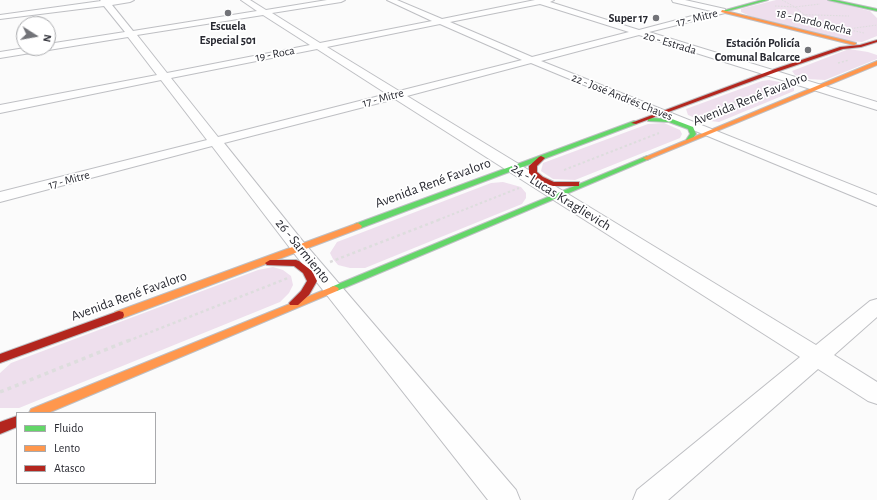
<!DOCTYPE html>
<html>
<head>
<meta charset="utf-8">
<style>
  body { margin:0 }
  #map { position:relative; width:877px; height:500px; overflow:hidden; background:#fbfbfb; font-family:"Alegreya Sans",sans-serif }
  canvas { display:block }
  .legend { position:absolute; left:16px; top:412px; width:140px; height:72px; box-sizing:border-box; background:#fff; border:1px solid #a9aaad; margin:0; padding:5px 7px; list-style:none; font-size:12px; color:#292a32 }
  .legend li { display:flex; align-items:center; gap:8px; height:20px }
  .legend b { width:20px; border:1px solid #a9aaad }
  .north { position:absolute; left:16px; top:16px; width:40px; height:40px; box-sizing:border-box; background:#fff; border:1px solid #a9aaad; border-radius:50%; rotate:101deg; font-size:11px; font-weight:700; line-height:16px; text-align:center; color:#292a32 }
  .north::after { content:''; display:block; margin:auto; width:14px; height:18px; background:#727378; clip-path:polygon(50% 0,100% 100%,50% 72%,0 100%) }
</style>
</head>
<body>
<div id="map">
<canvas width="877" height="500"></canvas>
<ul class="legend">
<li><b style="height:5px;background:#63d668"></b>Fluido</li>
<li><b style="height:5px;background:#ff974d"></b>Lento</li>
<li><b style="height:5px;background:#b3261e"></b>Atasco</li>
</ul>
<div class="north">N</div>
</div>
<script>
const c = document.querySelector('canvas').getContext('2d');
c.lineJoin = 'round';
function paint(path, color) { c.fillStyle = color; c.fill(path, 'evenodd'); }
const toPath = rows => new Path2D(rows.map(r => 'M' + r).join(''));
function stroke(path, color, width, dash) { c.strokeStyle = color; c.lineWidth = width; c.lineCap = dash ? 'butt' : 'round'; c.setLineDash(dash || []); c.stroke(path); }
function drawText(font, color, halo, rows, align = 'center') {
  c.font = font + ' "Alegreya Sans",sans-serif'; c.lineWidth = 3.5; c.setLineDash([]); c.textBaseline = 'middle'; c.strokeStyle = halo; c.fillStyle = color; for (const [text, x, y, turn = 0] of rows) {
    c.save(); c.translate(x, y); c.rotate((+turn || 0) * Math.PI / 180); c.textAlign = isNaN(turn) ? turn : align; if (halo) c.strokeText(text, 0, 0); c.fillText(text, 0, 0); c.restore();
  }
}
const green = toPath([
  [776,0,827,0,870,11,877,18,877,36,862,42,849,41,750,16,741,12,741,9,744,8],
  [849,49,868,52,877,55,877,59,825,80,807,79,795,75,792,71],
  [769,80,785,83,794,88,794,91,719,122,700,120,688,115,686,109,762,81],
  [664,123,680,130,682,134,680,138,575,180,553,179,541,171,543,163,648,124],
  [503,182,521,187,526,193,526,198,522,204,365,268,350,268,338,265,333,259,330,253,337,242,491,183],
  [273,267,283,270,291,276,293,285,289,293,280,302,19,408,0,408,0,373,11,363,258,270]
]);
const pathFar4 = toPath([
  [782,0,795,7,814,22],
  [775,6,795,7,820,4],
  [782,14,849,16],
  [836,27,864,33],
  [848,29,877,25]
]);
const pathFar3 = toPath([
  [838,63,849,60],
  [700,116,772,87]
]);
const pathFar2 = toPath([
  [564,170,659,133],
  [438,220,519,188]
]);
const pathFar1 = toPath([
  [330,262,441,219],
  [128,341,288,278]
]);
const path = toPath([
  [0,392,130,340]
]);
const street = toPath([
  [100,0,134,0,130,2,112,5,133,31,257,11,241,0,250,0,266,10,327,0,345,0,341,2,272,13,320,43,432,21,387,0,397,0,442,19,535,0,554,0,550,2,639,30,711,11,673,2,672,0,685,0,725,9,725,13,649,32,877,102,877,110,639,35,541,61,877,195,877,206,531,63,407,96,816,345,870,301,877,299,877,317,834,355,877,382,877,404,868,401,818,369,668,500,633,500,637,490,800,357,395,99,224,143,305,244,516,490,520,500,488,500,293,252,212,146,0,202,0,192,207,140,161,80,0,113,0,105,157,75,128,37,0,58,0,52,25,48,48,48,48,44,125,32,104,6,0,19,0,15,101,1,100,0],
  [540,4,629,32,532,57,450,22,540,4],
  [263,15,310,45,167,73,137,35,263,15],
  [440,24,522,60,399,91,327,47,440,24],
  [317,49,387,94,218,137,171,78,317,49]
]);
const fast = toPath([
  [762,0,768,0,724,12,722,11,762,0],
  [828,0,835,0,877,9,877,11,828,0],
  [650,118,672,119,693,127,696,134,691,141,687,141,686,140,690,134,688,129,669,122,648,121,648,119,650,118],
  [634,121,636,122,636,124,361,228,355,228,354,226,355,224,634,121],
  [647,156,651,158,649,159,337,291,331,291,329,289,331,287,647,156]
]);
const slow = toPath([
  [722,10,856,43,856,44,854,45,721,12,722,10],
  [877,61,877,65,649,159,647,160,643,158,877,61],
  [358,223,362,226,361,228,123,318,119,319,115,318,114,315,115,312,358,223],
  [334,286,337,287,339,289,337,291,48,413,29,413,31,409,334,286]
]);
const jam = toPath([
  [877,40,877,42,861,47,843,49,779,71,636,124,631,123,775,69,840,47,860,45,877,40],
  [541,156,545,158,537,166,537,172,543,177,554,182,579,182,579,186,553,186,537,181,529,173,529,166,539,157,541,156],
  [270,260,296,260,299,261,312,271,317,281,309,295,298,305,290,305,289,303,301,291,307,281,303,273,294,266,267,265,265,263,270,260],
  [119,311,123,312,124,315,123,318,0,363,0,354,119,311],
  [17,416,17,427,0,434,0,422,17,416]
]);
const markers = [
  [228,13,4,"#727378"],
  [656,18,4,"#727378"],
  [808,50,4,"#727378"]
];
const farPoinames = [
  ["Super 17",648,18],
  ["Escuela",228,26,"center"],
  ["Especial 501",228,40,"center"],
  ["Estación Policía",800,43],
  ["Comunal Balcarce",800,57]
];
const farStreetnames = [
  ["17 - Mitre",697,18,-14],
  ["18 - Dardo Rocha",814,22,14],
  ["20 - Estrada",670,43,17],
  ["19 - Roca",275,54,-11],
  ["22 - José Andrés Chaves",622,97,22],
  ["17 - Mitre",383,98,-15],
  ["17 - Mitre",69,180,-15]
];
const streetNames = [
  ["Avenida René Favaloro",750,99,-22],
  ["Avenida René Favaloro",433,183,-20],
  ["24 - Lucas Kraglievich",561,197,32],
  ["26 - Sarmiento",303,251,51],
  ["Avenida René Favaloro",129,296,-20]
];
paint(green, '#eedfed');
stroke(street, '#bebfc3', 2);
stroke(fast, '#bebfc3', 2);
stroke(slow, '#bebfc3', 2);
stroke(jam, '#bebfc3', 2);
stroke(pathFar4, '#ddd', 1, [1.5, 1.5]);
stroke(pathFar3, '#ddd', 1.5, [2, 2]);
stroke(pathFar2, '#ddd', 2, [2.5, 2.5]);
stroke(pathFar1, '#ddd', 2.5, [3, 3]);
stroke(path, '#ddd', 3.5, [4, 4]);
paint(street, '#fefefe');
paint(fast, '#63d668');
paint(slow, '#ff974d');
paint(jam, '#b3261e');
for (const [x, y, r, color] of markers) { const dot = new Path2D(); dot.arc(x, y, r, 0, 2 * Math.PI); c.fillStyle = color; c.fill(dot); stroke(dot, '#fff', 1.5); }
drawText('bold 12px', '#292a32', '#fff', farPoinames, 'right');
drawText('12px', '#292a32', '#fff', farStreetnames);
drawText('14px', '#292a32', '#fff', streetNames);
</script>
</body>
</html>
